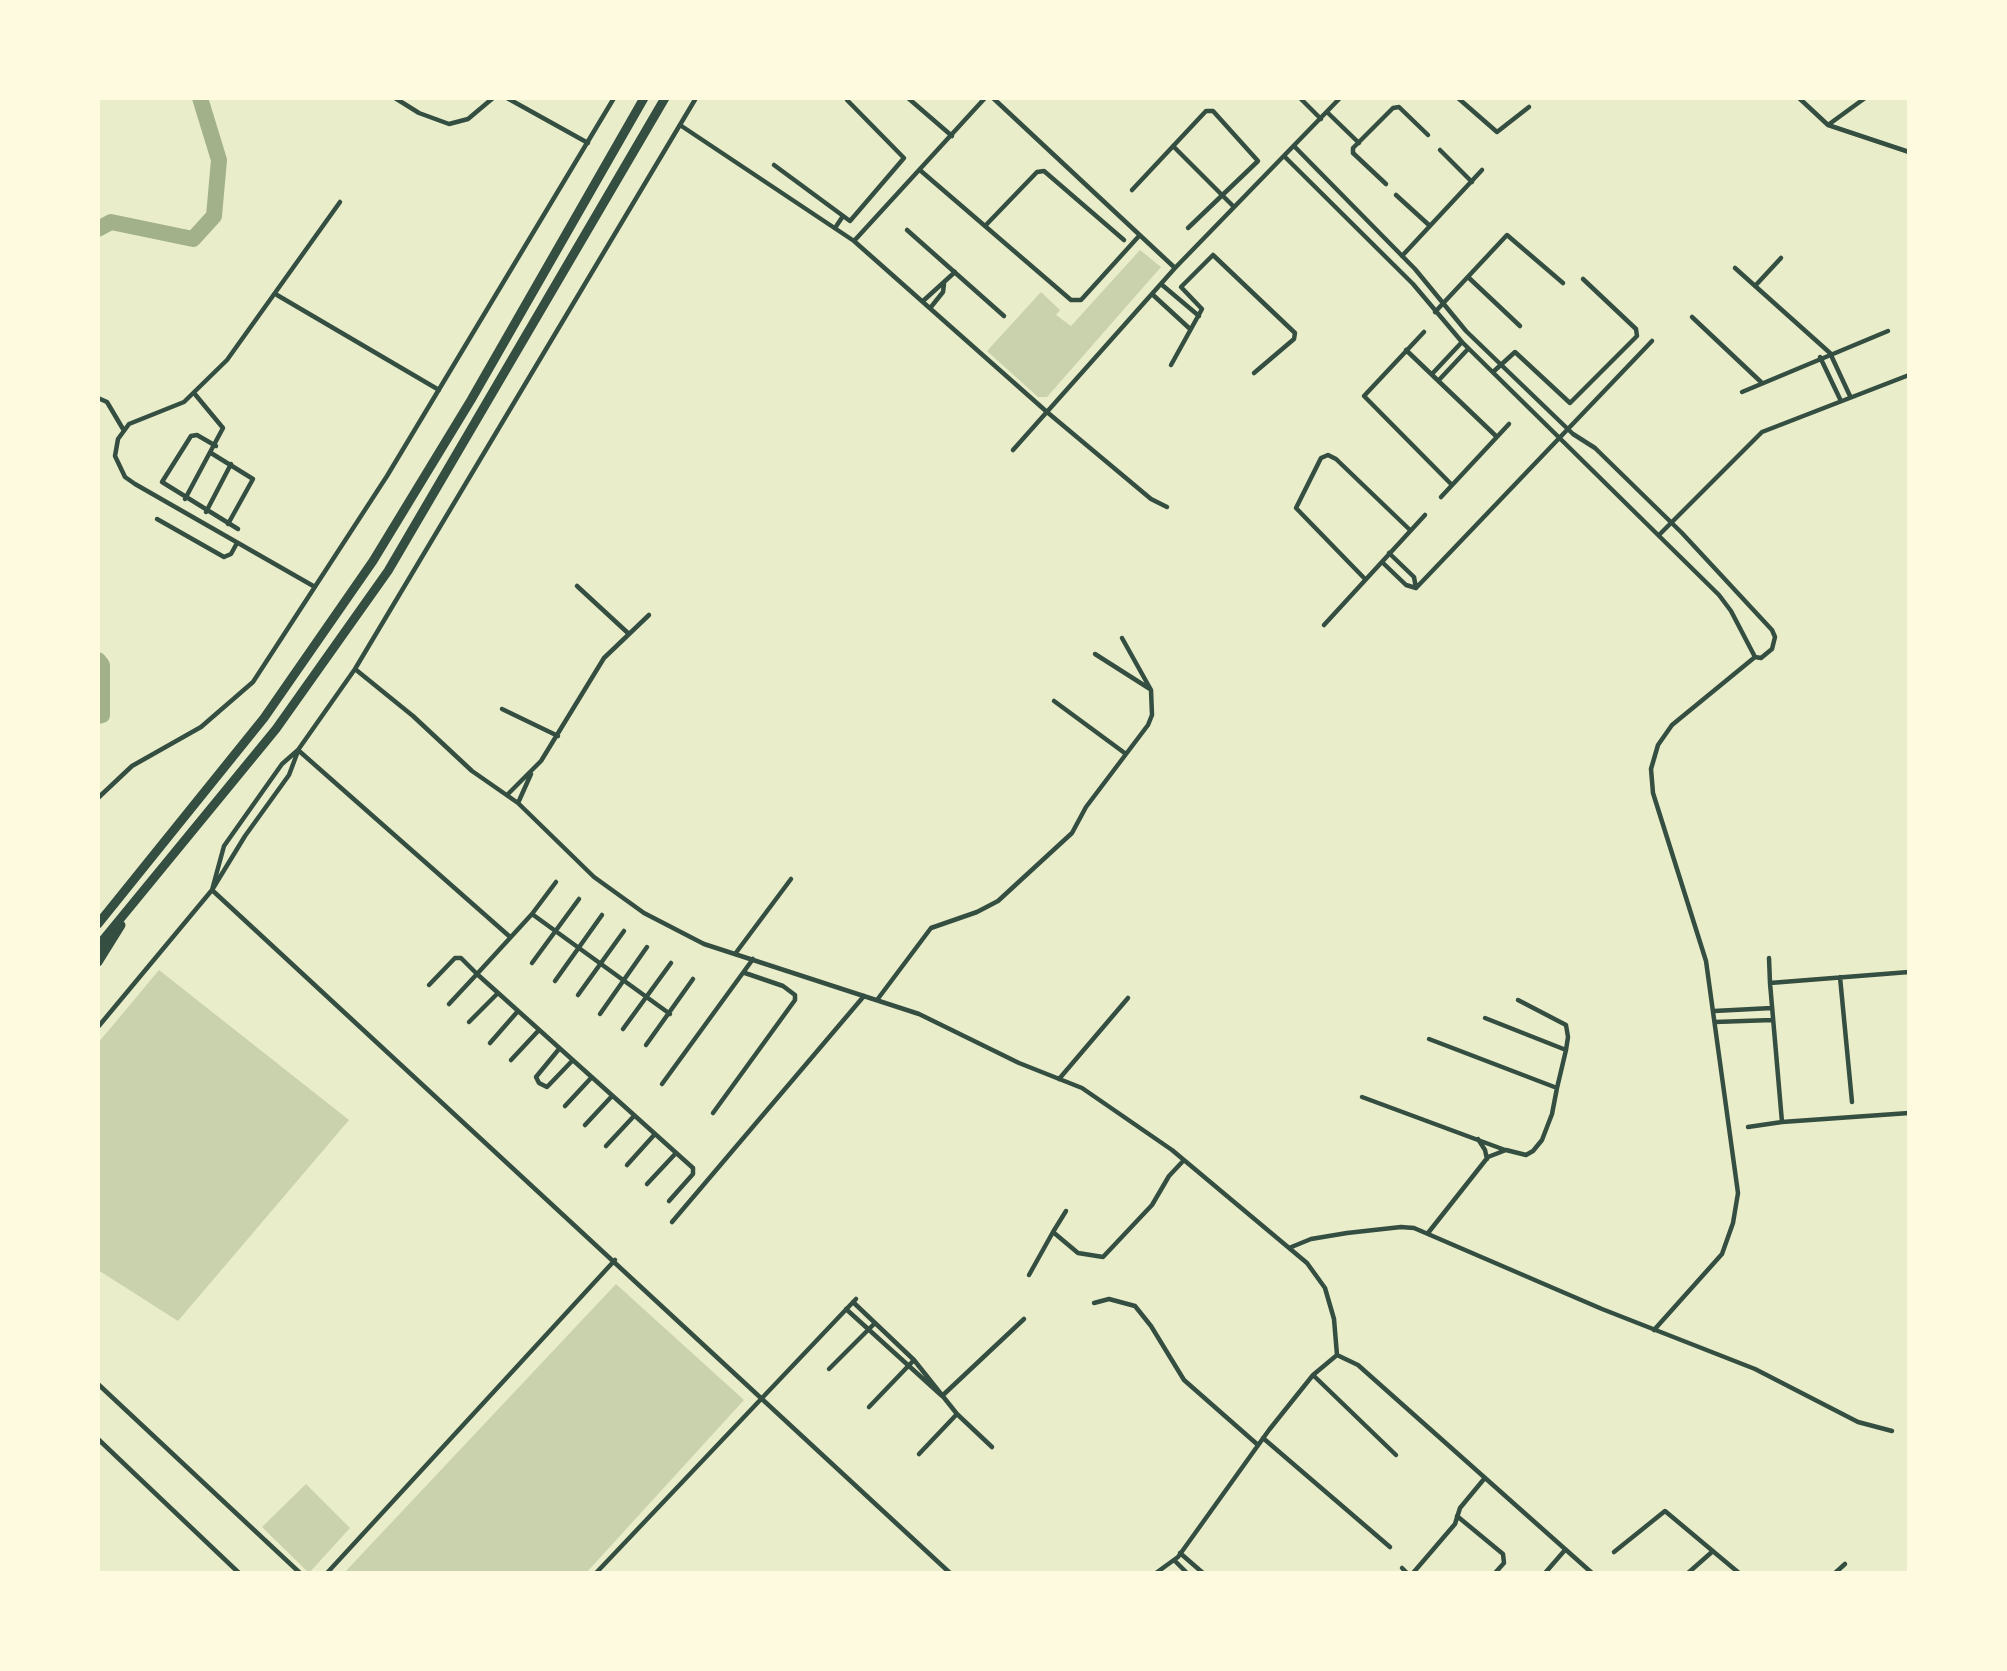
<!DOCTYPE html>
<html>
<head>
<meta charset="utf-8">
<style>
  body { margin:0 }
  #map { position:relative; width:2007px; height:1671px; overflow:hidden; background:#e9edc9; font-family:"Titillium Web",sans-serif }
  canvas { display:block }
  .frame { position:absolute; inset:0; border:100px solid #fefae0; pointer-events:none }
</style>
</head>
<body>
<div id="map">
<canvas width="2007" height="1671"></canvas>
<div class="frame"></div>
</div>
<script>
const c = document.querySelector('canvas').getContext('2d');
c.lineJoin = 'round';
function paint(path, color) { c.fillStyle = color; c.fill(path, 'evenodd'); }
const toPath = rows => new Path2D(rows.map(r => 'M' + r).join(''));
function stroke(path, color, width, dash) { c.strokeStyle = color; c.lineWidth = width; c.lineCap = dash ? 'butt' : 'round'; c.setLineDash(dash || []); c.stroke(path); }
const green = toPath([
  [1140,250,1161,267,1047,397,1038,397,987,351,1041,292,1060,310,1056,315,1071,326],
  [159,970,349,1120,178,1321,98,1270,98,1043],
  [616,1284,744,1400,586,1573,344,1573],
  [306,1484,350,1528,309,1573,262,1527]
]);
const river = toPath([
  [98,229,111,222,193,239,214,216,219,160,200,98],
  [98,660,102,665,102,715,98,716]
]);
const minor = toPath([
  [395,98,419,113,449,124,468,119,493,98],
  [507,98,588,143],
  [908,98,952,136],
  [993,98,1175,268],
  [1300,98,1321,119],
  [1458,98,1497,132,1529,107],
  [1799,98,1828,125,1909,152],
  [1327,112,1359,143],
  [680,125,854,241,1047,412,1151,499,1167,507],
  [1828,125,1865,98],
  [1173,146,1234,207],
  [1440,150,1472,182],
  [1284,156,1413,284,1462,342,1719,595,1731,611,1755,657,1761,658,1772,649,1775,637,1772,630,1682,533,1595,448,1573,434,1466,331,1415,269,1294,146],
  [774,165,850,221,904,158,847,100],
  [921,171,1071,300,1081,300,1139,236],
  [1386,184,1353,153,1353,148,1393,108,1399,107,1428,135],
  [1132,190,1206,111,1213,111,1258,161,1188,228],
  [1396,195,1430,226],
  [985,226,1037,172,1044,171,1124,240],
  [835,228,843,216],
  [907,230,1004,316],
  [854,241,985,98],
  [1402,256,1482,170],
  [1735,268,1830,353,1850,396],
  [1468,277,1520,326],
  [1161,284,1199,316],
  [1755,286,1781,258],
  [1152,294,1189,328],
  [277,295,439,390],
  [923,301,955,272],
  [931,307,943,292,944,284],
  [1435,312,1507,235,1563,283],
  [1692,317,1761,382],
  [1424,332,1364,396,1452,485],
  [1406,350,1497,437],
  [1820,357,1840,399],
  [1171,365,1202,309,1181,287,1213,255,1295,333,1294,339,1254,373],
  [1493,372,1515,352,1570,403,1637,336,1636,329,1583,279],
  [1432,374,1462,342],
  [1439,380,1468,349],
  [1742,392,1888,331],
  [98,398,107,402,123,429],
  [216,446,197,435,191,436,162,482,238,529],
  [1013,450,1175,268,1340,98],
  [211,453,253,479,228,524],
  [1441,497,1509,424],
  [185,499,223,428,194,393],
  [206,512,231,464],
  [157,519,224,557,231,554,237,543],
  [1660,534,1762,432,1909,375],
  [1389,553,1414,577,1416,588],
  [1382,562,1406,585,1416,588],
  [1365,579,1296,508,1321,458,1328,455,1336,459,1410,530],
  [577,586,629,634],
  [315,587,135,484,125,477,115,456,118,439,129,424,184,402,227,360,340,202],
  [1416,588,1652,341],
  [1324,625,1425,515],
  [1095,654,1150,689],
  [355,669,413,716,472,771,518,803,594,877,644,913,704,944,919,1014,1019,1063,1082,1088,1172,1150,1307,1263,1325,1288,1334,1319,1337,1355,1313,1375,1269,1430,1178,1557,1156,1573],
  [1054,701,1126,754],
  [502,709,558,736],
  [298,750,509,936],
  [508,794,541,761,604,658,649,615],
  [98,798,132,766,201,727,253,682,387,476,614,98],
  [518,803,531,774],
  [212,890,950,1573],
  [212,890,224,846,282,764,298,750,355,669,696,98],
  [532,914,556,882],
  [735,954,791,879],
  [1769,958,1770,983],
  [532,963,579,899],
  [1909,972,1770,983,1782,1122,1909,1113],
  [1840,977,1852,1102],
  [555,981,602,915],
  [429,985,455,958,461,958,477,974,449,1004],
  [578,995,624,931],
  [877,1000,931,928,977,912,998,901,1072,833,1086,807,1148,725,1152,715,1151,690,1122,638],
  [1518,1000,1566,1025,1568,1037,1566,1050],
  [1714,1011,1772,1008],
  [600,1014,647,947],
  [1485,1018,1566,1050,1557,1088],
  [469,1022,498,993],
  [1715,1022,1772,1020],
  [98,1027,212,890,245,836,289,775,298,751],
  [623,1029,671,963],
  [490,1043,518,1011],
  [646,1045,693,979],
  [559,1049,536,1077,539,1083,547,1087,572,1061],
  [511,1060,539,1030],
  [1059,1079,1128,998],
  [662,1084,753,959],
  [1362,1097,1505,1150],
  [565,1106,591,1078],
  [713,1113,795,1000,795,995,783,986,745,973],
  [585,1125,612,1096],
  [1748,1127,1782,1122],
  [1478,1139,1485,1150,1487,1159],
  [606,1146,634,1116],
  [627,1165,655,1134],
  [647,1184,676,1153],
  [669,1201,693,1174,693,1168,477,974,532,914,670,1014],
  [672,1222,864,996],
  [1053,1232,1066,1211],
  [1428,1233,1488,1157,1506,1150,1526,1155,1533,1151,1542,1140,1552,1114,1557,1088,1429,1039],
  [1289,1248,1311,1239,1347,1233,1401,1227,1414,1228,1602,1309,1755,1369,1858,1422,1892,1431],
  [1029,1275,1053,1232,1078,1253,1103,1257,1152,1205,1169,1176,1184,1160],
  [853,1302,914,1360,957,1414,992,1447],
  [1094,1303,1109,1299,1135,1306,1151,1326,1184,1380,1258,1445],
  [846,1309,941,1395],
  [1654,1330,1722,1254,1733,1223,1738,1193,1706,961,1653,793,1651,769,1658,745,1672,725,1755,657],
  [1337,1355,1358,1365,1592,1573],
  [829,1369,875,1323],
  [1313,1375,1396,1455],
  [98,1384,300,1573],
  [942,1396,1024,1319],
  [869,1407,914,1360],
  [1263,1438,1390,1547],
  [98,1439,239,1573],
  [919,1454,957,1414],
  [1457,1516,1503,1554,1504,1563,1495,1573],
  [1614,1552,1665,1511,1739,1573],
  [1180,1553,1203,1573],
  [1174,1560,1187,1573],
  [1402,1568,1407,1573],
  [327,1573,615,1260],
  [596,1573,856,1299],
  [1413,1573,1455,1524,1460,1508,1484,1479],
  [1545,1573,1565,1550],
  [1688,1573,1713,1551],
  [1835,1573,1845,1564]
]);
const motorway = toPath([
  [98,924,264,718,373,561,471,400,644,98],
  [98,946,276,729,388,571,665,98],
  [98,962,121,925]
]);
paint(green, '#cad2ad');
stroke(river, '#a3b18a', 16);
stroke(minor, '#344e41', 4.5);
stroke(motorway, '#344e41', 9);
</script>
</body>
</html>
